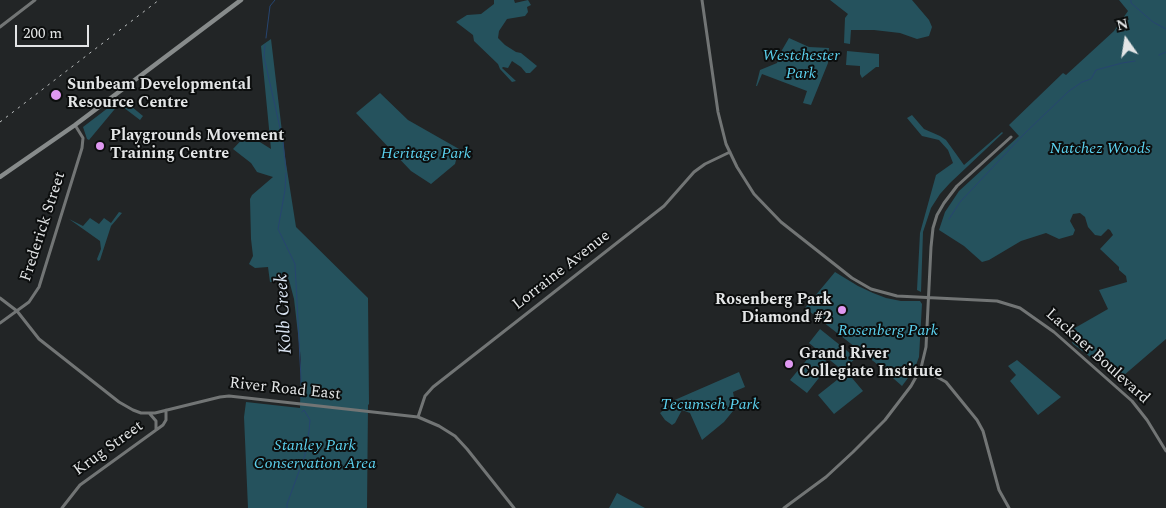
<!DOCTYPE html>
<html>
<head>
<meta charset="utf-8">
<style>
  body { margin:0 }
  #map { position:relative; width:1166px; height:508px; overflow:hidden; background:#222526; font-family:Spectral,serif }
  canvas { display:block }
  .north { position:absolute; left:1101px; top:15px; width:50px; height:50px; -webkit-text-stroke:4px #0c0e0e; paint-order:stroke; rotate:347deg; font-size:14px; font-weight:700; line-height:20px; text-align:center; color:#e3e5e6 }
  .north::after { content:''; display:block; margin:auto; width:18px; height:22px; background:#e3e5e6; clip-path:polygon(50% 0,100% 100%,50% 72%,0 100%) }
  .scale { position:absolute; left:15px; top:25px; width:74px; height:22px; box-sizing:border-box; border:2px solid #e3e5e6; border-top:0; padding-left:6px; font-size:15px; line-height:18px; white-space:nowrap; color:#e3e5e6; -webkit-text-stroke:4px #0c0e0e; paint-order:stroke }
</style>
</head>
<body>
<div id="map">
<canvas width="1166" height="508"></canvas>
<div class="north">N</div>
<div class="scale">200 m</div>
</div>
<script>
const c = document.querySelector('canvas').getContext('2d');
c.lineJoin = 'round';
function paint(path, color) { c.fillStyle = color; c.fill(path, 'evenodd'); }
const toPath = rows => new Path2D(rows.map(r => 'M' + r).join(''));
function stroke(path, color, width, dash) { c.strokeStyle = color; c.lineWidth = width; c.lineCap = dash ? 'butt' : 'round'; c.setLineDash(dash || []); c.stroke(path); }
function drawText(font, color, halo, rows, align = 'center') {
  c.font = font + ' Spectral,serif'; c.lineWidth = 4; c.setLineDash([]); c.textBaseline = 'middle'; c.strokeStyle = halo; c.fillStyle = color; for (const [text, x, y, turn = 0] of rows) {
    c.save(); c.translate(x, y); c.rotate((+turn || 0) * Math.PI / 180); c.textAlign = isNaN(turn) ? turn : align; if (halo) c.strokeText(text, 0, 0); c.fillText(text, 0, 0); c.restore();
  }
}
const green = toPath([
  [494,0,514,0,515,3,528,0,531,5,527,7,528,12,525,16,507,19,499,31,498,38,505,45,516,52,521,53,537,66,530,73,526,73,521,67,512,61,508,68,503,67,502,68,516,81,512,82,500,69,498,64,474,41,473,35,456,22,467,15,481,14,494,4],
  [830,0,912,0,929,20,932,27,929,36,917,39,900,33,874,30,851,30,850,44,844,43,845,18,848,14],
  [1119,0,1166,0,1166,339,1123,376,1093,359,1073,344,1072,342,1075,333,1073,329,1108,309,1099,290,1127,282,1126,276,1119,270,1119,267,1100,249,1113,235,1110,230,1108,229,1101,236,1095,235,1088,227,1085,217,1080,213,1073,214,1070,221,1075,230,1073,235,1059,239,1046,233,1021,241,989,260,982,262,964,246,939,230,945,212,959,191,1019,136,1009,125,1063,73,1066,75,1114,31,1128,11],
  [789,38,809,47,829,48,828,63,811,105,803,103,807,91,762,74,757,86,756,86,760,70,777,63,782,50],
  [271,39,285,157,296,227,368,298,369,404,368,405,367,508,248,508,244,417,246,402,300,408,301,360,294,299,289,280,270,282,268,267,255,268,249,264,253,256,251,239,250,199,252,195,273,177,257,172,251,163,233,149,247,134,271,149,261,46],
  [847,51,879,54,879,67,876,67,862,78,860,74,860,66,846,65],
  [380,93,408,120,459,149,455,164,431,184,411,171,356,113],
  [121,98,143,116,140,120,119,104,89,140,87,139,83,127],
  [912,115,924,129,940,136,946,140,964,165,1002,132,1003,133,950,183,940,194,931,208,923,232,921,292,917,290,920,233,936,175,953,163,948,150,939,140,922,136,907,118],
  [119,212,122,213,111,226,100,260,98,261,97,259,101,249,100,241,69,219,83,226,90,218,99,224,104,218,111,223],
  [835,272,858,286,873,293,886,298,901,301,920,301,922,304,919,357,914,370,902,386,877,364,805,308],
  [820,329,856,358,842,370,809,343],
  [814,351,830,364,807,393,790,380],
  [1017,360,1061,397,1038,415,1010,381,1016,375,1008,366],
  [739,372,745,387,733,392,735,403,733,411,724,422,702,440,690,413,682,410,675,423,672,425,665,420,660,413,671,404,670,402],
  [847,372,863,391,834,414,818,395],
  [617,493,645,508,609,508]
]);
const stream = toPath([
  [1131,0,1131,3,1153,22,1166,29],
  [266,38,270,6,275,0],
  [265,45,264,57,283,141,286,170],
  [1159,55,1166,52],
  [286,173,285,190,278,229,295,264,302,398],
  [949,219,960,202,1025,133,1069,91,1082,82,1091,79,1096,70,1122,63,1135,61],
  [287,508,287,504,305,455,309,431,310,420,304,410,302,412]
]);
const secondary = toPath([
  [702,0,718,112,726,144,737,167,754,194,781,222,852,278,871,289,897,296,997,301,1020,308,1054,332,1132,401,1147,420,1166,451],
  [0,27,35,0],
  [0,298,17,311,39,339,119,402,133,410,141,413,155,413,220,397,229,396,418,417,439,426,455,436,467,449,514,508],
  [0,323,29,302,39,287,82,148,83,138,75,125],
  [921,368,946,382,977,420,983,431,999,490,1009,508],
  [150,414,156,421,156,430],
  [418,417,425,396,433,387,664,206,694,172,705,164,730,152],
  [62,508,80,485,163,425,166,420,166,410],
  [784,508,826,477,853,452,885,420,911,386,921,368,926,347,931,247,933,228,937,215,944,203,957,186,1011,137]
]);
const primary = toPath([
  [0,177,75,125,241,0]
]);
const rail = toPath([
  [0,122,159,0]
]);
const markers = [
  [56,95,6,"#df98f1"],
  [100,146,5,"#df98f1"],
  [842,310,5,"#df98f1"],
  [789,364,5,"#df98f1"]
];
const parkNames = [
  ["Westchester",801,57],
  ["Park",801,75],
  ["Natchez Woods",1100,150],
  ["Heritage Park",426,155],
  ["Rosenberg Park",888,332],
  ["Tecumseh Park",710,406],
  ["Stanley Park",315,447],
  ["Conservation Area",315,465]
];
const poiNames = [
  ["Sunbeam Developmental",67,86],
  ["Resource Centre",67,104],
  ["Playgrounds Movement",110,137],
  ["Training Centre",110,155],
  ["Rosenberg Park",832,301,"right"],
  ["Diamond #2",832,319,"right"],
  ["Grand River",799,355],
  ["Collegiate Institute",799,373]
];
const streetNames = [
  ["Frederick Street",44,227,-72],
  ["Lorraine Avenue",562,271,-38],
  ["Lackner Boulevard",1097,357,42],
  ["River Road East",285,390,6],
  ["Krug Street",109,449,-36]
];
const waterNames = [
  ["Kolb Creek",285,314,-93]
];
paint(green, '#25525d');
stroke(stream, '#274570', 1);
stroke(secondary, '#727575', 3);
stroke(primary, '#878b8b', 4.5);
stroke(rail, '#bdc0c1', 1, [2.5, 5]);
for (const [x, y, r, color] of markers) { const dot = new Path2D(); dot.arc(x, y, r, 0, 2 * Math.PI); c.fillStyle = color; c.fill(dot); stroke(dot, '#0c0e0e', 2); }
drawText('italic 16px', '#5bd0ed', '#0c0e0e', parkNames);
drawText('bold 16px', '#e3e5e6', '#0c0e0e', poiNames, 'left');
drawText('16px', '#e3e5e6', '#0c0e0e', streetNames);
drawText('italic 18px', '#dae4f2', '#0c0e0e', waterNames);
</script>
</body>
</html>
